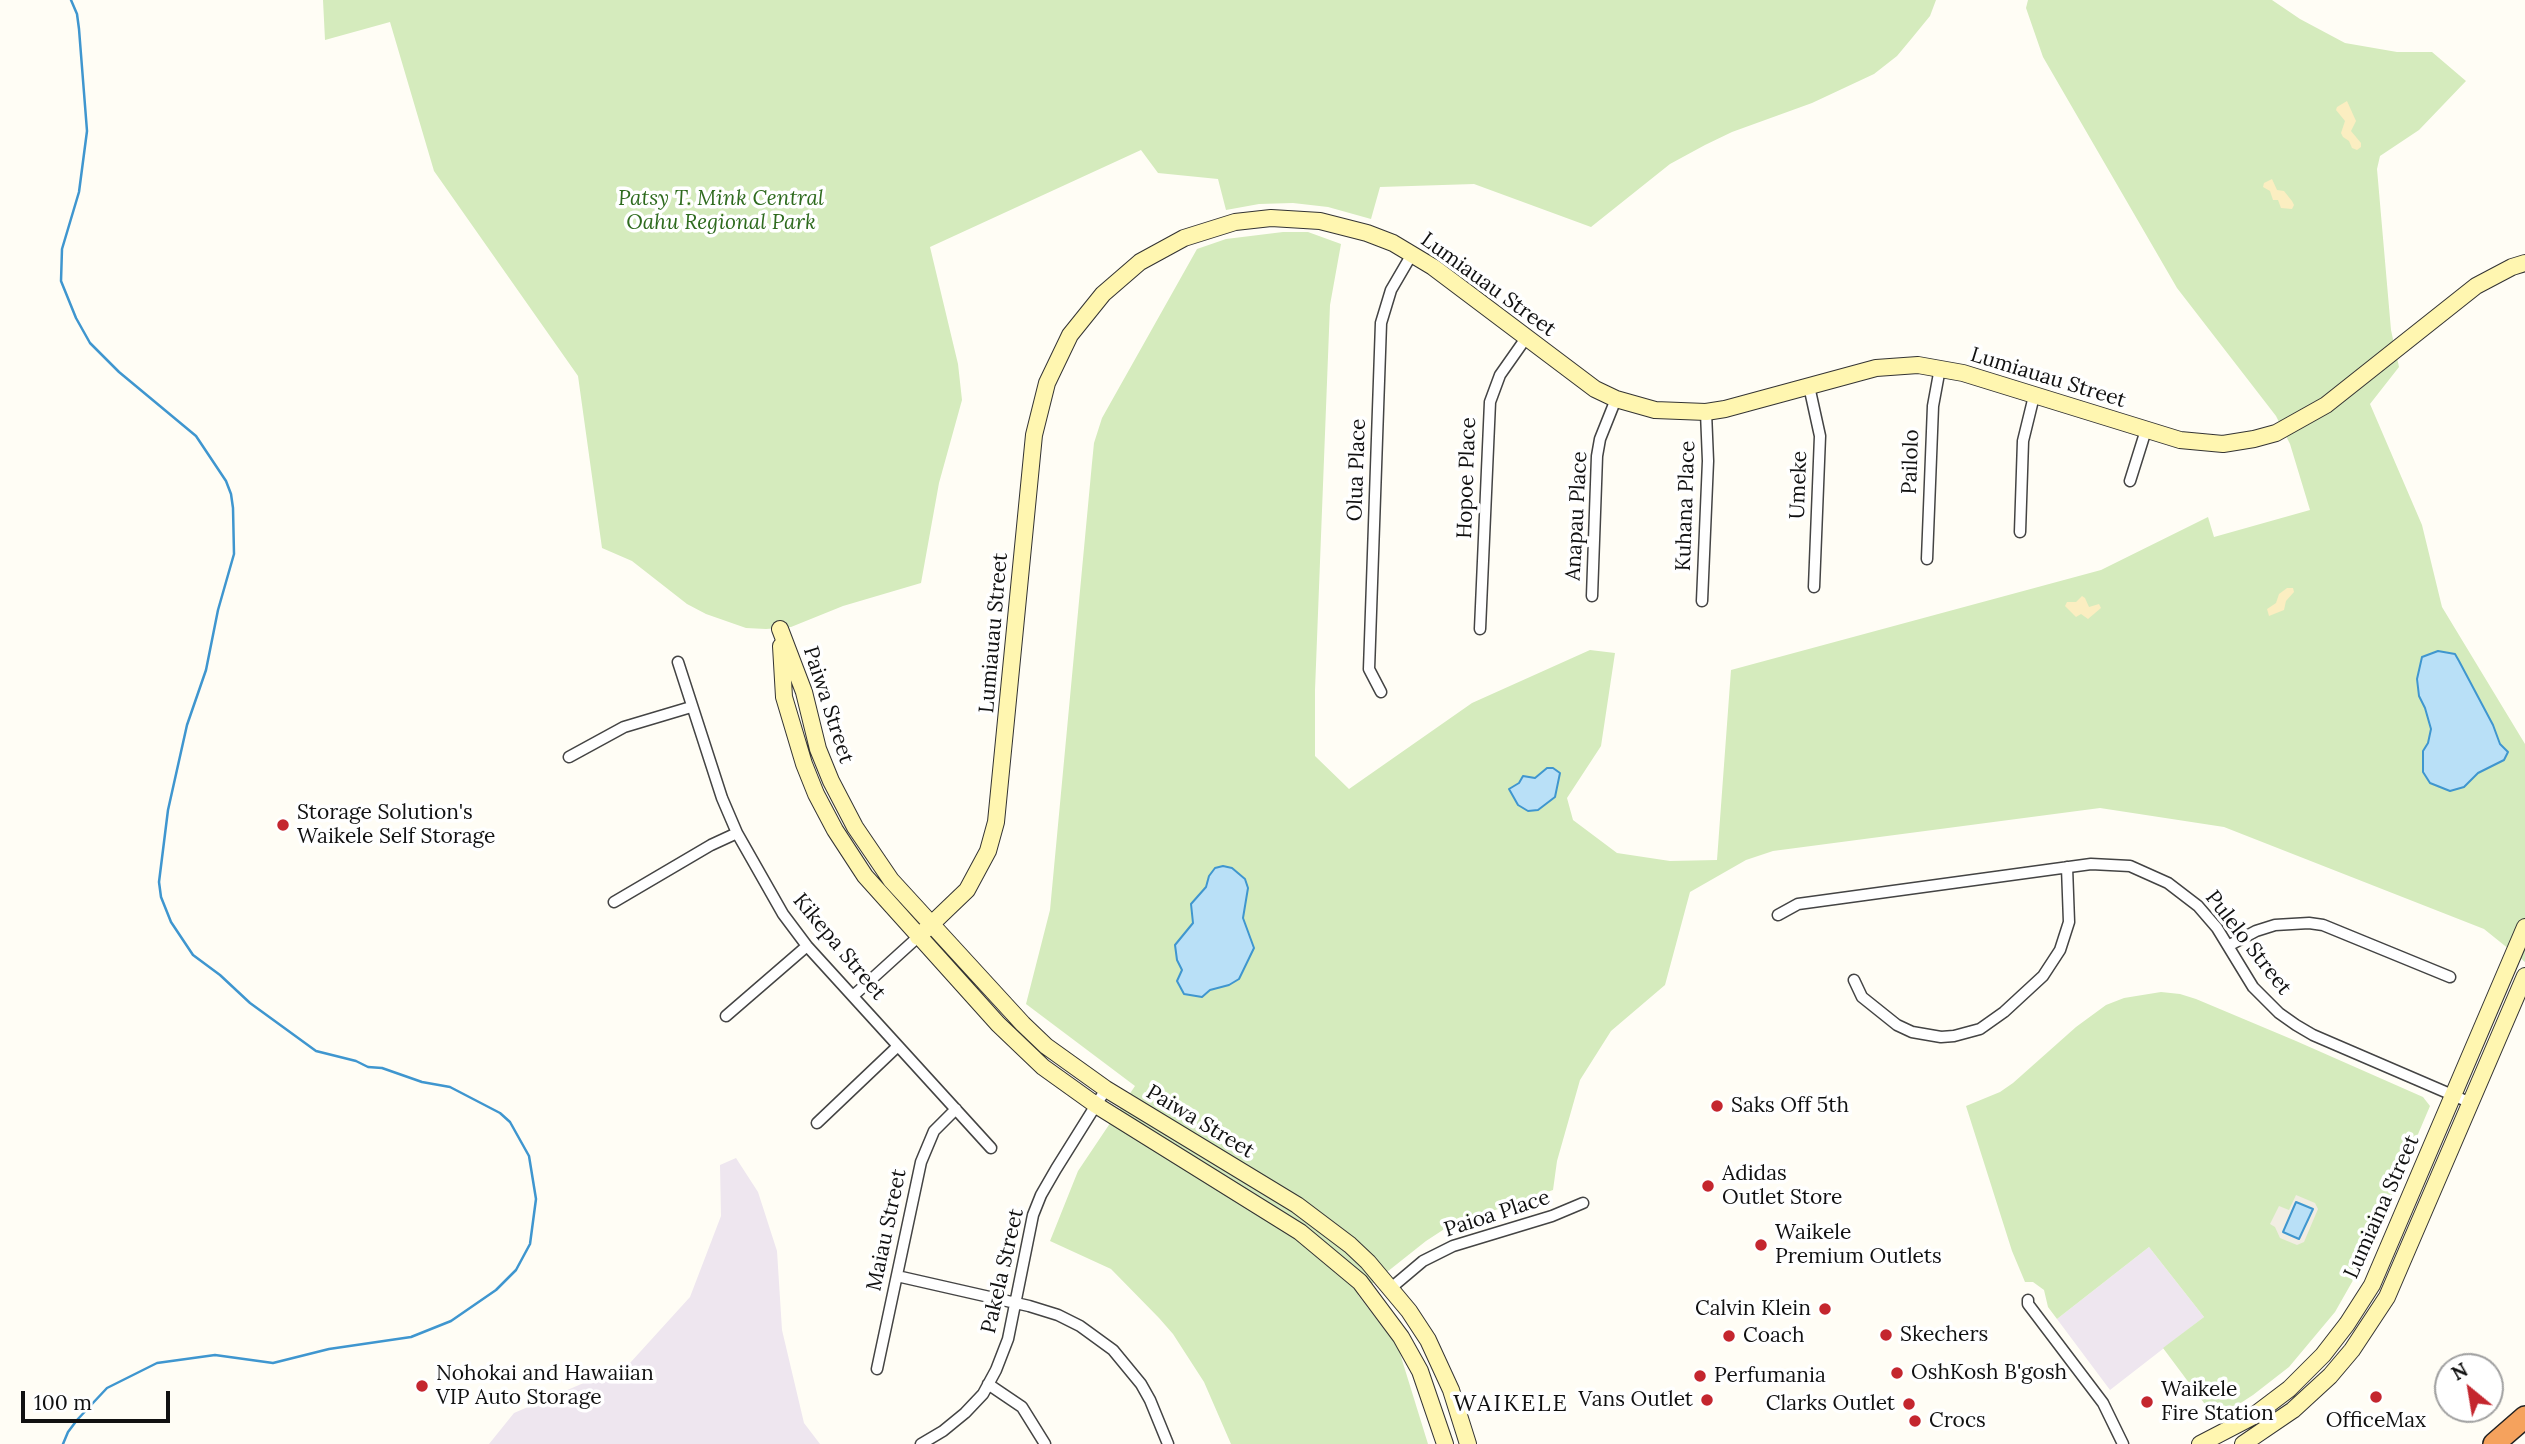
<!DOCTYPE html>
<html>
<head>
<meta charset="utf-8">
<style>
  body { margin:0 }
  #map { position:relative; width:2525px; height:1444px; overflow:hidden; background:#fffdf5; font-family:Lora,serif }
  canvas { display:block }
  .north { position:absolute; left:2434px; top:1353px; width:70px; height:70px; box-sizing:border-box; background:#fff; border:2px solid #a0a0a0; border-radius:50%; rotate:330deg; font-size:19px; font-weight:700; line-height:28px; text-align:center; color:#111 }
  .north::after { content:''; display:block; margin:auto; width:24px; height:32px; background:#c4262e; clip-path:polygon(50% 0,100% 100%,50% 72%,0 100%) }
  .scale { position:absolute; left:21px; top:1391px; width:149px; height:32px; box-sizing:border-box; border:4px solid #111; border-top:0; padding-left:9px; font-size:21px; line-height:24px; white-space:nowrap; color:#111; -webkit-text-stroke:5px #fff; paint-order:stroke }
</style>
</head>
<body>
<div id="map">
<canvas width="2525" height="1444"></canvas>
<div class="north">N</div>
<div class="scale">100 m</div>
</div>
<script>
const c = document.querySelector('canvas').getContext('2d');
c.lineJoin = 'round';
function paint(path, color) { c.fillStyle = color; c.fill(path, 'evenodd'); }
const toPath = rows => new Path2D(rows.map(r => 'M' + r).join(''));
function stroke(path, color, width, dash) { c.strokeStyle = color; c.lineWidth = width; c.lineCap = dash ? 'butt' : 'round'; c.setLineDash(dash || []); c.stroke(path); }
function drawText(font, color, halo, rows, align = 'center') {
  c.font = font + ' Lora,serif'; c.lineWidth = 7; c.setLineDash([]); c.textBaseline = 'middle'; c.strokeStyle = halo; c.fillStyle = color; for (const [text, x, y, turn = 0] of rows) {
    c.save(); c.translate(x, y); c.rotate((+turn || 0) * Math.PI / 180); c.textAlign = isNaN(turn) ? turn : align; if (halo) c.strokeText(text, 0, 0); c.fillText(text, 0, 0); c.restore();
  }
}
const industrial = toPath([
  [736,1158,758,1192,777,1251,782,1330,804,1423,820,1444,489,1444,514,1413,630,1363,690,1297,721,1216,720,1165],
  [2149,1247,2204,1317,2110,1390,2057,1319]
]);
const green = toPath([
  [323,0,1936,0,1930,16,1912,38,1897,56,1874,74,1812,103,1732,132,1705,145,1670,164,1591,227,1474,184,1380,187,1371,219,1328,207,1293,203,1259,204,1226,210,1218,179,1158,173,1141,150,930,247,958,364,962,400,939,483,921,583,843,606,791,627,766,629,746,628,706,614,687,604,632,561,602,548,578,376,434,171,390,22,325,40],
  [2028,0,2272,0,2300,19,2345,43,2397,52,2432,52,2466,81,2419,130,2380,156,2377,169,2391,330,2399,367,2370,404,2422,525,2442,607,2525,744,2525,962,2484,929,2224,827,2100,808,1773,851,1746,860,1690,892,1665,985,1611,1031,1580,1080,1557,1161,1553,1190,1449,1226,1426,1241,1358,1295,1398,1347,1428,1444,1231,1444,1204,1382,1173,1334,1159,1318,1111,1269,1050,1241,1078,1171,1135,1086,1026,1004,1050,910,1092,463,1094,443,1102,418,1197,249,1226,239,1283,232,1308,232,1341,244,1330,305,1315,690,1315,756,1349,789,1472,703,1590,650,1615,653,1601,746,1567,798,1573,820,1617,853,1670,861,1717,860,1731,670,2101,570,2208,517,2214,537,2310,510,2290,444,2276,416,2177,288,2043,57,2026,8],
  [2161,992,2180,994,2196,999,2296,1041,2423,1097,2430,1106,2364,1261,2335,1312,2289,1367,2253,1395,2216,1419,2163,1348,2204,1317,2149,1247,2057,1319,2048,1307,2044,1290,2033,1282,2025,1282,2012,1251,1966,1106,2000,1092,2013,1083,2076,1027,2106,1005,2124,998]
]);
const sand = toPath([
  [2347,101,2356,121,2351,131,2361,143,2361,147,2357,150,2352,148,2349,141,2343,137,2341,133,2345,121,2336,110,2337,107],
  [2272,179,2277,190,2284,191,2292,201,2294,205,2292,209,2281,208,2278,200,2273,200,2270,191,2263,187,2264,183],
  [2287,588,2293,588,2294,592,2286,601,2284,610,2269,616,2267,609,2276,603,2279,594],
  [2082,596,2085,598,2089,607,2099,604,2101,608,2088,619,2081,614,2076,617,2065,606,2067,602,2076,602]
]);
const plaza = toPath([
  [2296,1195,2315,1203,2318,1209,2304,1242,2297,1245,2280,1238,2275,1227,2270,1224,2279,1206,2289,1210]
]);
const water = toPath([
  [2438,651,2455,654,2459,661,2493,725,2500,744,2508,752,2504,760,2478,773,2464,787,2450,791,2430,783,2423,772,2423,751,2428,743,2431,729,2425,708,2419,696,2417,679,2422,657,2438,651],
  [1547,768,1553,768,1560,773,1555,797,1538,810,1528,811,1518,805,1509,789,1519,783,1523,776,1535,778,1547,768],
  [1223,866,1232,868,1245,879,1248,888,1243,918,1254,948,1239,979,1229,985,1210,990,1202,997,1184,994,1177,981,1182,970,1177,960,1175,945,1193,923,1191,904,1206,887,1209,876,1215,868,1223,866],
  [2296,1202,2313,1209,2299,1239,2283,1232,2296,1202]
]);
const stream = toPath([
  [63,1444,68,1432,77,1420,107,1388,157,1363,215,1355,273,1363,329,1349,411,1337,451,1321,496,1290,516,1270,530,1244,536,1199,529,1156,510,1122,500,1113,450,1087,422,1082,382,1068,368,1067,356,1061,316,1051,250,1003,220,975,193,955,171,922,161,897,159,882,168,810,187,725,206,670,218,610,234,554,233,508,231,494,226,481,196,436,119,372,90,343,76,318,61,281,62,249,79,192,87,131,79,29,77,14,71,0]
]);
const street = toPath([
  [1809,386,1820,436,1814,587],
  [2130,481,2146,430],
  [2020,532,2023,441,2034,396],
  [1927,559,1933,406,1940,368],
  [1592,596,1597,456,1600,439,1616,399],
  [1702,601,1708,461,1706,412],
  [1480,629,1490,402,1500,375,1526,338],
  [678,662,722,798,737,833,783,914,807,946,991,1148],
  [1381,692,1369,669,1381,323,1391,290,1412,254],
  [569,757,624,727,691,707],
  [614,902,711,845,737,833],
  [1778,915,1798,904,2091,864,2130,866,2168,883,2198,906,2217,928,2253,987,2279,1013,2296,1025,2313,1035,2471,1103],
  [2228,946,2256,931,2275,925,2309,923,2323,925,2450,977],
  [1854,980,1862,997,1897,1025,1912,1032,1941,1037,1954,1036,1980,1029,2004,1012,2043,976,2060,950,2069,922,2067,867],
  [853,996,918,937],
  [726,1016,807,946],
  [817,1123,898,1046],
  [897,1276,1029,1306,1058,1315,1080,1326,1113,1350,1141,1384,1150,1400,1168,1444],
  [1391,1288,1423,1261,1453,1246,1552,1216,1583,1203],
  [2028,1300,2028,1304,2103,1403,2123,1444],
  [877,1369,921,1162,934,1131,956,1109],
  [988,1384,1022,1407,1045,1444],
  [921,1444,943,1431,965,1413,983,1394,996,1370,1008,1339,1033,1215,1041,1195,1056,1169,1106,1089]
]);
const secondary = toPath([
  [780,629,804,692,818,749,831,781,855,827,891,880,1023,1024,1046,1046,1106,1089,1297,1205,1350,1245,1368,1262,1409,1311,1428,1340,1451,1390,1468,1444],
  [781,646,784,697,804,764,816,794,835,830,865,876,998,1024,1043,1067,1096,1105,1300,1232,1360,1282,1401,1337,1420,1371,1445,1444],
  [918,937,967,890,988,851,996,822,1034,435,1047,383,1070,335,1103,294,1140,262,1184,238,1235,222,1271,218,1320,221,1367,233,1393,243,1433,267,1595,389,1616,399,1655,410,1706,412,1725,409,1876,368,1918,365,1963,373,2180,440,2223,444,2254,439,2276,433,2326,405,2476,286,2512,267,2525,263],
  [2200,1444,2252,1417,2289,1389,2323,1355,2347,1324,2372,1285,2525,927],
  [2243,1444,2293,1410,2330,1376,2352,1350,2387,1297,2525,976]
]);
const highway = toPath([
  [2494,1444,2525,1417]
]);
const markers = [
  [283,825,7,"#c4262e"],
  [1717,1106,7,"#c4262e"],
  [1708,1186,7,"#c4262e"],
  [1761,1245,7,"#c4262e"],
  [1825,1309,7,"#c4262e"],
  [1886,1335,7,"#c4262e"],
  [1729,1336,7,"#c4262e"],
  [1897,1373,7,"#c4262e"],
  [1700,1376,7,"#c4262e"],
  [422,1386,7,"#c4262e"],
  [2376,1397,7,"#c4262e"],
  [1707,1400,7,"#c4262e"],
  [2147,1402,7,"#c4262e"],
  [1909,1404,7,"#c4262e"],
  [1915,1421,7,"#c4262e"]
];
const parkNames = [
  ["Patsy T. Mink Central",721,199],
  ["Oahu Regional Park",721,223]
];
const streetNames = [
  ["Lumiauau Street",1488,285,36],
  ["Lumiauau Street",2048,378,17],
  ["Pailolo",1911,462,-88],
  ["Olua Place",1357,470,-88],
  ["Hopoe Place",1467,478,-88],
  ["Umeke",1799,485,-88],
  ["Kuhana Place",1686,506,-88],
  ["Anapau Place",1577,516,-87],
  ["Lumiauau Street",994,633,-85],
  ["Paiwa Street",828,705,72],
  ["Pulelo Street",2248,943,52],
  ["Kikepa Street",839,947,50],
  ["Paiwa Street",1200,1122,31],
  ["Lumiaina Street",2382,1207,-66],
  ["Paioa Place",1497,1214,-18],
  ["Maiau Street",887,1230,-78],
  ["Pakela Street",1003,1271,-77]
];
const poiNames = [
  ["Storage Solution's",297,813],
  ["Waikele Self Storage",297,837],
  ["Saks Off 5th",1731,1106],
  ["Adidas",1722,1174],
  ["Outlet Store",1722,1198],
  ["Waikele",1775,1233],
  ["Premium Outlets",1775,1257],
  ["Calvin Klein",1811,1309,"right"],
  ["Skechers",1900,1335],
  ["Coach",1743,1336],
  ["OshKosh B'gosh",1911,1373],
  ["Nohokai and Hawaiian",436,1374],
  ["VIP Auto Storage",436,1398],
  ["Perfumania",1714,1376],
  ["Waikele",2161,1390],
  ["Fire Station",2161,1414],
  ["Vans Outlet",1693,1400,"right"],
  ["Clarks Outlet",1895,1404,"right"],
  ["Crocs",1929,1421],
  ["OfficeMax",2376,1421,"center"]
];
const neighbourhoodNames = [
  ["WAIKELE",1511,1404]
];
paint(industrial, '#eee6ef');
paint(green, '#d5ebbd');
paint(sand, '#fbeec1');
paint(plaza, '#f1ede2');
paint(water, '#b9e0f7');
stroke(water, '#3f96cf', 2);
stroke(stream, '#3f96cf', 2.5);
stroke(street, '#444', 13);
stroke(secondary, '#333', 18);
stroke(highway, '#222', 24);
stroke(street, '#fff', 10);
stroke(secondary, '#fff6b0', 16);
stroke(highway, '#f5a25d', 21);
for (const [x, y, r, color] of markers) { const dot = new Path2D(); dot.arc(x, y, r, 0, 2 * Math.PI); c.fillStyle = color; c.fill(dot); stroke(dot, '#fff', 2.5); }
drawText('italic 21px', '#2f6b1f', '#fff', parkNames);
drawText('21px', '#111', '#fff', streetNames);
drawText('21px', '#111', '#fff', poiNames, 'left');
c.letterSpacing = '2px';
drawText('23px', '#111', '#fff', neighbourhoodNames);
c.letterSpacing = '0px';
</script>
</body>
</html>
